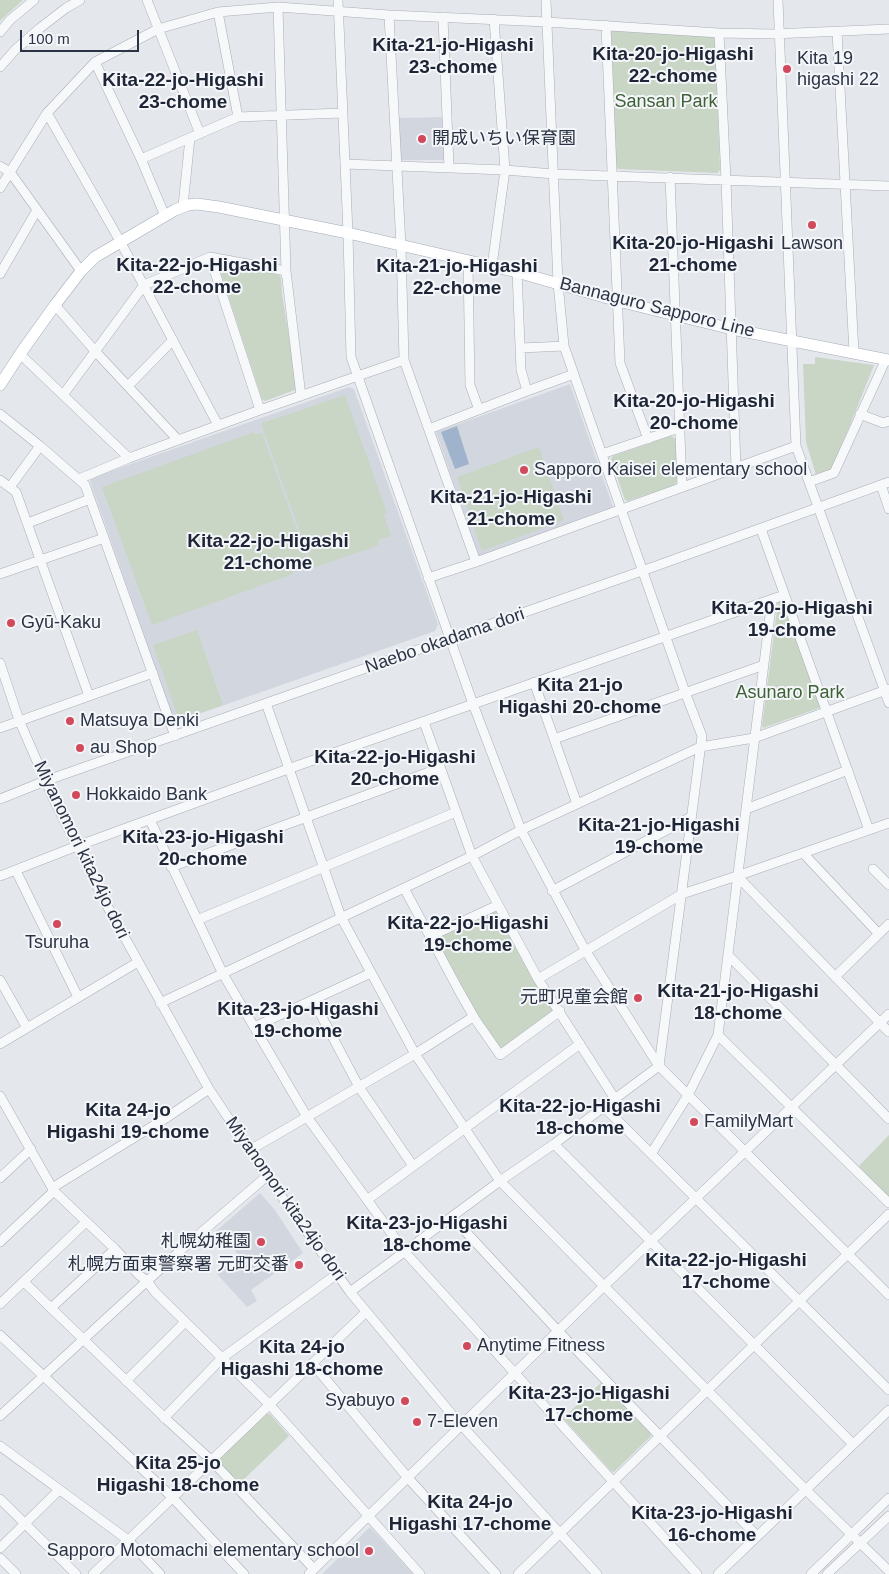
<!DOCTYPE html>
<html>
<head>
<meta charset="utf-8">
<style>
  body { margin:0 }
  #map { position:relative; width:889px; height:1574px; overflow:hidden; background:#e4e7ec; font-family:Helvetica,sans-serif }
  canvas { display:block }
  .scale { position:absolute; left:20px; top:30px; width:119px; height:22px; box-sizing:border-box; border:2px solid #2b3445; border-top:0; padding-left:6px; font-size:15px; line-height:18px; white-space:nowrap; color:#2b3445; -webkit-text-stroke:4px #f4f6f9; paint-order:stroke }
</style>
</head>
<body>
<div id="map">
<canvas width="889" height="1574"></canvas>
<div class="scale">100 m</div>
</div>
<script>
const c = document.querySelector('canvas').getContext('2d');
c.lineJoin = 'round';
function paint(path, color) { c.fillStyle = color; c.fill(path, 'evenodd'); }
const toPath = rows => new Path2D(rows.map(r => 'M' + r).join(''));
function stroke(path, color, width, dash) { c.strokeStyle = color; c.lineWidth = width; c.lineCap = dash ? 'butt' : 'round'; c.setLineDash(dash || []); c.stroke(path); }
function drawText(font, color, halo, rows, align = 'center') {
  c.font = font + ' Helvetica,"Noto Sans JP",sans-serif'; c.lineWidth = 4; c.setLineDash([]); c.textBaseline = 'middle'; c.strokeStyle = halo; c.fillStyle = color; for (const [text, x, y, turn = 0] of rows) {
    c.save(); c.translate(x, y); c.rotate((+turn || 0) * Math.PI / 180); c.textAlign = isNaN(turn) ? turn : align; if (halo) c.strokeText(text, 0, 0); c.fillText(text, 0, 0); c.restore();
  }
}
const built = toPath([
  [445,117,446,160,400,160,398,118],
  [570,384,613,507,479,556,436,432],
  [349,387,354,389,438,624,435,631,179,721,174,720,90,481,91,478],
  [260,1193,275,1210,303,1253,251,1290,257,1301,247,1307,217,1274,239,1255,216,1231],
  [370,1527,413,1574,322,1574]
]);
const green = toPath([
  [0,0,23,0,0,21],
  [614,30,712,35,715,38,720,170,717,173,618,169,616,166,611,32],
  [222,264,279,275,281,278,282,294,297,387,295,390,265,401,262,399,219,268],
  [815,357,874,365,832,470,816,475,806,442,803,364,815,364],
  [345,395,387,513,384,515,391,536,378,540,379,545,313,568,264,432,262,423],
  [254,432,255,435,262,433,308,561,290,567,293,574,152,625,102,487],
  [671,436,676,439,677,482,675,485,628,501,625,500,611,459,613,456],
  [539,447,564,520,482,551,457,477],
  [783,601,822,707,763,728,762,726,778,602],
  [197,630,223,705,179,720,153,645],
  [495,911,498,912,553,1009,553,1012,502,1049,499,1048,478,1017,437,940,438,938],
  [889,1135,889,1198,859,1166],
  [602,1382,650,1432,651,1436,614,1472,611,1471,563,1418],
  [266,1414,270,1414,289,1436,239,1484,220,1463,220,1458]
]);
const water = toPath([
  [457,426,469,464,455,469,441,432]
]);
const minor = toPath([
  [147,0,200,134],
  [338,0,348,233,351,357,473,704,521,830,585,950,659,1066,889,1295],
  [778,0,796,446,889,703],
  [278,7,286,271,301,396],
  [218,12,238,117],
  [389,15,401,246,404,360,476,562],
  [443,17,449,168],
  [606,25,620,363,648,439],
  [837,31,854,353],
  [0,32,10,20,34,0],
  [719,33,726,180,736,467],
  [95,62,141,159,165,216],
  [0,67,15,50,40,28,66,8,80,0],
  [47,113,120,241,218,425],
  [141,159,238,117,342,113],
  [345,164,505,170,554,174,889,186],
  [0,166,10,172,81,271],
  [670,177,682,487],
  [0,188,47,113,95,62,158,29,218,12,278,7,389,15,547,22,719,33,773,34,889,29],
  [183,206,190,138],
  [210,257,260,410],
  [468,261,470,385,479,410],
  [492,266,505,170,494,19],
  [0,274,37,210],
  [55,305,95,351,178,440],
  [521,348,564,346],
  [20,354,129,458],
  [128,386,173,340],
  [527,391,574,374],
  [63,395,144,285,210,257,286,271],
  [0,414,40,446,85,485,175,736],
  [860,414,883,423,889,421],
  [429,429,527,391,521,370,517,272],
  [602,454,679,428],
  [79,479,129,458,260,410,404,360],
  [0,480,16,492,89,696],
  [809,482,834,473,886,359],
  [881,485,889,509],
  [10,487,40,446],
  [28,523,90,499],
  [761,529,869,830],
  [0,574,104,538],
  [428,578,476,562,796,446],
  [0,663,19,720,53,798,105,902,209,1089,267,1176,350,1292,454,1417,597,1574],
  [534,682,577,804],
  [266,703,341,917,415,1054,500,1181,806,1490,889,1571],
  [424,722,472,856,538,979,615,1099],
  [0,728,153,673],
  [554,739,764,665],
  [0,799,45,781,656,566,889,482],
  [746,809,848,770],
  [150,820,223,974,307,1117,405,1252,697,1574],
  [803,853,879,934],
  [171,867,440,768],
  [873,869,889,885],
  [16,871,78,997],
  [0,876,77,846,288,769,784,595],
  [737,876,889,1032],
  [404,888,458,989,475,1019,500,1055,560,1011],
  [552,891,691,817],
  [197,920,456,812],
  [431,936,498,905],
  [728,955,889,1119],
  [835,977,889,924],
  [538,979,682,894,737,876,889,823],
  [0,980,27,1028],
  [313,1000,359,1087,413,1166],
  [160,1003,472,856,521,830,700,747,754,738,889,689],
  [254,1027,371,973],
  [718,1035,889,1203],
  [0,1044,138,962],
  [0,1096,54,1191,115,1249,139,1275,147,1281,155,1292,269,1404,420,1574],
  [604,1107,889,1390],
  [554,1144,853,1444],
  [250,1150,415,1054,473,1017],
  [651,1154,688,1095,718,1035,772,599],
  [0,1178,31,1149],
  [52,1188,166,1118,209,1089],
  [367,1200,580,1044],
  [452,1217,558,1331,757,1536],
  [0,1242,54,1191],
  [24,1282,167,1420,211,1460,314,1569],
  [350,1292,500,1181,554,1144,659,1066,702,736,685,692,564,346,558,283,546,0],
  [0,1304,86,1222],
  [51,1308,115,1249],
  [0,1335,172,1497,244,1574],
  [313,1364,408,1478,496,1574],
  [126,1381,185,1322],
  [0,1416,182,1249,267,1176],
  [164,1418,222,1358,337,1274],
  [0,1446,128,1540,160,1574],
  [0,1499,76,1574],
  [0,1548,59,1490],
  [0,1558,16,1574],
  [93,1574,366,1312],
  [309,1574,604,1286,889,1014],
  [518,1574,889,1214],
  [718,1574,889,1410],
  [811,1574,889,1498],
  [827,1574,889,1516]
]);
const major = toPath([
  [0,385,20,354,55,305,81,271,95,257,175,210,188,205,197,204,219,207,348,233,517,272,618,301,732,329,889,360]
]);
const markers = [
  [787,69,5,"#d1495b"],
  [422,139,5,"#d1495b"],
  [812,225,5,"#d1495b"],
  [524,470,5,"#d1495b"],
  [11,623,5,"#d1495b"],
  [70,721,5,"#d1495b"],
  [80,748,5,"#d1495b"],
  [76,795,5,"#d1495b"],
  [57,924,5,"#d1495b"],
  [638,998,5,"#d1495b"],
  [694,1122,5,"#d1495b"],
  [261,1242,5,"#d1495b"],
  [299,1265,5,"#d1495b"],
  [467,1346,5,"#d1495b"],
  [405,1401,5,"#d1495b"],
  [417,1422,5,"#d1495b"],
  [369,1551,5,"#d1495b"]
];
const poiNames = [
  ["Kita 19",797,59],
  ["higashi 22",797,80],
  ["開成いちい保育園",432,139],
  ["Lawson",812,244,"center"],
  ["Sapporo Kaisei elementary school",534,470],
  ["Gyū-Kaku",21,623],
  ["Matsuya Denki",80,721],
  ["au Shop",90,748],
  ["Hokkaido Bank",86,795],
  ["Tsuruha",57,943,"center"],
  ["元町児童会館",628,998,"right"],
  ["FamilyMart",704,1122],
  ["札幌幼稚園",251,1242,"right"],
  ["札幌方面東警察署 元町交番",289,1265,"right"],
  ["Anytime Fitness",477,1346],
  ["Syabuyo",395,1401,"right"],
  ["7-Eleven",427,1422],
  ["Sapporo Motomachi elementary school",359,1551,"right"]
];
const parkNames = [
  ["Sansan Park",666,102],
  ["Asunaro Park",790,693]
];
const streetNames = [
  ["Bannaguro Sapporo Line",657,308,14],
  ["Naebo okadama dori",445,641,-19],
  ["Miyanomori kita24jo dori",81,850,64],
  ["Miyanomori kita24jo dori",285,1199,55]
];
const neighbourhoodNames = [
  ["Kita-21-jo-Higashi",453,46],
  ["23-chome",453,68],
  ["Kita-20-jo-Higashi",673,55],
  ["22-chome",673,77],
  ["Kita-22-jo-Higashi",183,81],
  ["23-chome",183,103],
  ["Kita-20-jo-Higashi",693,244],
  ["21-chome",693,266],
  ["Kita-22-jo-Higashi",197,266],
  ["22-chome",197,288],
  ["Kita-21-jo-Higashi",457,267],
  ["22-chome",457,289],
  ["Kita-20-jo-Higashi",694,402],
  ["20-chome",694,424],
  ["Kita-21-jo-Higashi",511,498],
  ["21-chome",511,520],
  ["Kita-22-jo-Higashi",268,542],
  ["21-chome",268,564],
  ["Kita-20-jo-Higashi",792,609],
  ["19-chome",792,631],
  ["Kita 21-jo",580,686],
  ["Higashi 20-chome",580,708],
  ["Kita-22-jo-Higashi",395,758],
  ["20-chome",395,780],
  ["Kita-21-jo-Higashi",659,826],
  ["19-chome",659,848],
  ["Kita-23-jo-Higashi",203,838],
  ["20-chome",203,860],
  ["Kita-22-jo-Higashi",468,924],
  ["19-chome",468,946],
  ["Kita-21-jo-Higashi",738,992],
  ["18-chome",738,1014],
  ["Kita-23-jo-Higashi",298,1010],
  ["19-chome",298,1032],
  ["Kita-22-jo-Higashi",580,1107],
  ["18-chome",580,1129],
  ["Kita 24-jo",128,1111],
  ["Higashi 19-chome",128,1133],
  ["Kita-23-jo-Higashi",427,1224],
  ["18-chome",427,1246],
  ["Kita-22-jo-Higashi",726,1261],
  ["17-chome",726,1283],
  ["Kita 24-jo",302,1348],
  ["Higashi 18-chome",302,1370],
  ["Kita-23-jo-Higashi",589,1394],
  ["17-chome",589,1416],
  ["Kita 25-jo",178,1464],
  ["Higashi 18-chome",178,1486],
  ["Kita 24-jo",470,1503],
  ["Higashi 17-chome",470,1525],
  ["Kita-23-jo-Higashi",712,1514],
  ["16-chome",712,1536]
];
paint(built, '#d2d6de');
paint(green, '#c9d6c5');
paint(water, '#9fb4cc');
stroke(minor, '#a9aeb7', 10);
stroke(major, '#a3abb8', 12);
stroke(minor, '#f7f8fa', 9);
stroke(major, '#fff', 11);
for (const [x, y, r, color] of markers) { const dot = new Path2D(); dot.arc(x, y, r, 0, 2 * Math.PI); c.fillStyle = color; c.fill(dot); stroke(dot, '#f4f6f9', 2); }
drawText('18px', '#2b3445', '#f4f6f9', poiNames, 'left');
drawText('18px', '#3f6138', '#f4f6f9', parkNames);
drawText('18px', '#2b3445', '#f4f6f9', streetNames);
drawText('bold 19px', '#1d2536', '#f4f6f9', neighbourhoodNames);
</script>
</body>
</html>
